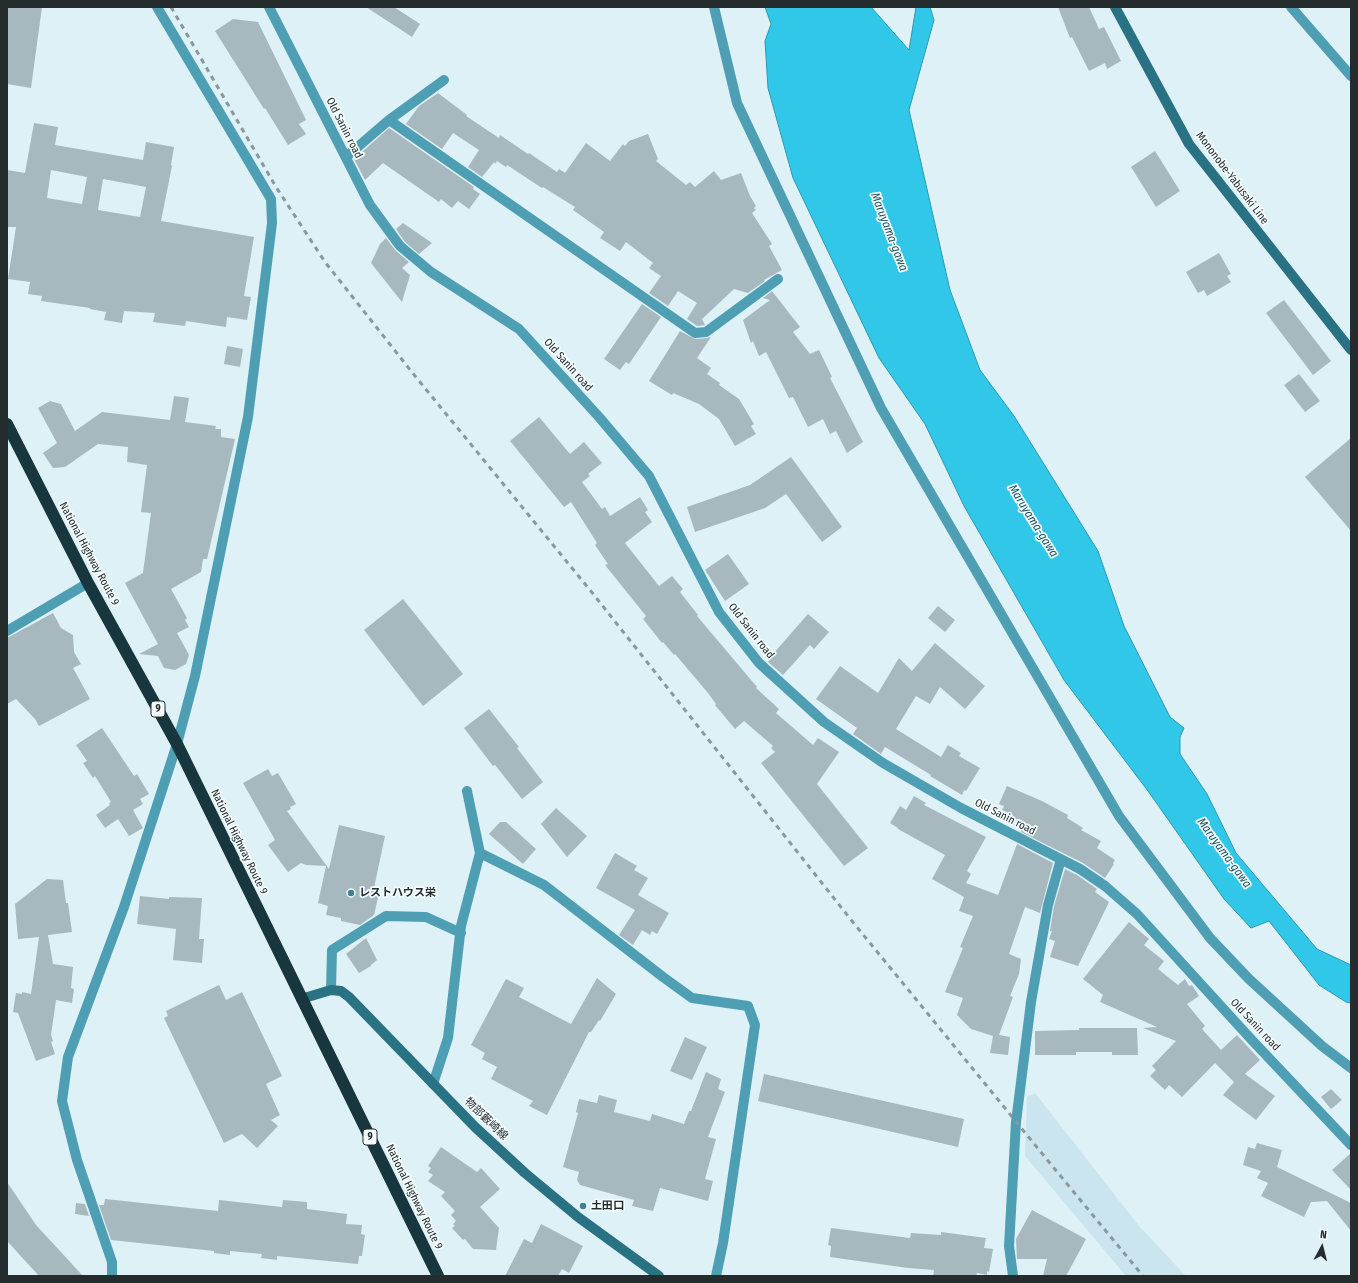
<!DOCTYPE html>
<html>
<head>
<meta charset="utf-8">
<style>
  body { margin:0 }
  #map { position:relative; width:1358px; height:1283px; overflow:hidden; background:#ddf1f6; font-family:"Fira Sans Condensed",sans-serif }
  canvas { display:block }
  .frame { position:absolute; inset:0; border:8px solid #252c2e; pointer-events:none }
  .north { position:absolute; left:1302px; top:1227px; width:40px; height:40px; -webkit-text-stroke:3px #f4fcfe; paint-order:stroke; rotate:7deg; font-size:11px; font-weight:700; line-height:16px; text-align:center; color:#252c2e }
  .north::after { content:''; display:block; margin:auto; width:14px; height:18px; background:#252c2e; clip-path:polygon(50% 0,100% 100%,50% 72%,0 100%) }
</style>
</head>
<body>
<div id="map">
<canvas width="1358" height="1283"></canvas>
<div class="frame"></div>
<div class="north">N</div>
</div>
<script>
const c = document.querySelector('canvas').getContext('2d');
c.lineJoin = 'round';
function paint(path, color) { c.fillStyle = color; c.fill(path, 'evenodd'); }
const toPath = rows => new Path2D(rows.map(r => 'M' + r).join(''));
function stroke(path, color, width, dash) { c.strokeStyle = color; c.lineWidth = width; c.lineCap = dash ? 'butt' : 'round'; c.setLineDash(dash || []); c.stroke(path); }
function drawText(font, color, halo, rows, align = 'center') {
  c.font = font + ' "Fira Sans Condensed","Noto Sans JP",sans-serif'; c.lineWidth = 3.5; c.setLineDash([]); c.textBaseline = 'middle'; c.strokeStyle = halo; c.fillStyle = color; for (const [text, x, y, turn = 0] of rows) {
    c.save(); c.translate(x, y); c.rotate((+turn || 0) * Math.PI / 180); c.textAlign = isNaN(turn) ? turn : align; if (halo) c.strokeText(text, 0, 0); c.fillText(text, 0, 0); c.restore();
  }
}
const built = toPath([
  [1035,1093,1139,1226,1186,1276,1126,1276,1025,1156,1027,1097]
]);
const water = toPath([
  [765,7,871,7,909,50,916,7,930,7,934,20,909,110,950,290,980,370,1014,416,1098,551,1124,626,1170,717,1184,728,1180,737,1180,754,1207,794,1236,853,1317,949,1351,965,1351,1003,1346,1002,1319,985,1269,921,1251,928,1224,899,1148,791,1064,680,964,506,925,424,879,358,793,178,768,88,765,41,771,24,765,7]
]);
const building = toPath([
  [7,7,42,7,31,88,7,84],
  [366,7,394,7,420,24,412,37],
  [1058,7,1089,7,1099,29,1104,27,1121,61,1107,69,1105,63,1089,71,1072,37,1070,38],
  [233,19,258,22,306,120,299,124,306,134,288,145,265,108,264,109,215,31],
  [438,93,467,115,466,116,499,138,500,135,528,154,529,153,557,172,559,169,565,173,586,143,610,161,623,144,625,146,629,141,648,134,658,159,656,161,686,185,690,182,695,187,714,171,721,180,741,173,750,196,756,206,754,208,756,210,752,213,772,244,769,246,782,270,764,280,765,281,748,293,734,289,702,319,705,325,697,326,687,319,697,303,678,291,668,306,649,293,661,276,649,268,653,263,626,242,620,251,600,238,604,232,573,210,575,207,543,187,542,188,507,165,506,167,497,161,495,164,494,162,482,177,468,167,479,150,453,133,442,149,406,124,419,106],
  [34,123,58,127,55,145,143,160,146,142,174,147,171,165,172,166,161,221,254,237,244,296,251,297,247,320,227,317,226,327,186,321,185,326,153,322,155,313,124,311,122,323,104,320,106,312,90,309,90,308,41,301,42,296,28,294,30,282,8,279,16,227,7,227,7,170,25,173],
  [51,170,87,177,82,204,47,198],
  [103,179,146,187,140,217,98,210],
  [389,128,474,187,473,189,480,194,469,209,458,201,452,208,441,199,439,202,383,163,365,180,354,159],
  [1155,151,1180,191,1156,207,1131,167],
  [403,223,432,243,419,254,405,242,396,229],
  [386,238,396,251,409,262,402,268,410,275,402,302,371,263,380,244],
  [1219,253,1231,274,1227,276,1231,282,1207,296,1204,290,1198,293,1186,272],
  [772,291,800,327,793,332,810,354,819,350,832,377,830,378,863,442,847,453,836,431,830,434,823,419,808,427,793,397,789,398,766,352,759,356,753,341,751,343,743,320,770,300,763,298],
  [1284,300,1331,361,1313,375,1266,313],
  [642,304,661,317,629,364,626,362,620,370,604,359],
  [680,331,695,339,707,338,711,337,697,358,711,368,707,374,720,383,719,385,739,399,754,424,751,426,756,434,735,446,719,419,699,404,673,393,672,395,649,381],
  [227,346,243,349,240,367,224,364],
  [1299,374,1320,401,1305,412,1284,385],
  [174,396,189,398,185,422,216,426,215,429,221,429,221,437,235,439,207,559,203,559,201,572,171,589,187,618,185,620,189,627,177,633,189,655,186,664,175,670,164,668,158,656,139,654,158,644,125,583,143,573,151,513,141,512,147,465,127,462,128,447,98,444,65,467,53,468,43,453,57,443,38,408,50,401,61,404,75,431,102,412,170,420],
  [539,417,570,454,584,442,602,463,588,474,590,476,582,482,602,509,605,507,610,516,640,497,648,510,645,512,652,522,625,543,659,586,672,576,683,589,680,592,698,615,697,616,757,687,756,688,779,709,776,713,813,745,818,738,839,752,817,784,868,848,844,866,761,763,775,752,771,748,773,746,744,721,735,729,715,705,716,704,708,693,675,654,674,655,663,642,662,643,643,619,646,616,605,565,608,564,595,545,597,543,571,502,564,507,510,441],
  [1351,438,1351,531,1305,477],
  [791,457,842,527,822,542,786,494,765,508,695,532,687,507,750,485],
  [728,554,749,584,725,601,705,570],
  [403,599,463,674,423,706,364,630],
  [938,606,955,620,945,632,928,618],
  [53,613,61,628,73,635,74,652,81,664,73,668,90,699,39,726,35,719,16,699,7,704,7,638],
  [808,614,829,632,814,649,810,645,783,675,768,662,774,655,773,654],
  [935,643,985,686,965,709,940,687,930,704,916,696,896,729,941,757,948,745,961,753,959,756,980,768,966,791,964,790,962,795,930,776,931,775,885,747,881,754,853,734,857,728,816,699,840,666,878,693,899,658,912,671],
  [489,709,519,747,517,748,543,782,522,799,495,765,493,766,464,728],
  [102,728,134,776,137,774,149,794,140,799,143,804,133,810,143,828,129,836,118,819,105,828,96,815,110,805,109,803,111,802,95,776,93,778,83,763,87,761,76,745],
  [268,769,272,776,278,773,289,792,296,804,290,807,291,809,287,811,329,869,339,825,385,836,374,888,380,889,374,915,360,925,341,921,341,918,326,915,328,906,318,903,326,866,306,865,301,863,288,872,268,845,275,840,243,783],
  [1007,786,1042,801,1068,815,1067,818,1083,828,1081,830,1101,841,1097,848,1115,860,1113,863,1114,864,1105,878,1083,863,1021,832,1022,829,1014,825,1017,819,1012,817,1013,815,1002,810,1004,806,999,804],
  [914,796,926,803,924,805,986,837,967,871,971,874,966,883,998,895,1017,844,1053,863,1040,913,1025,907,1009,954,1021,959,1019,974,1010,996,1013,997,999,1035,1010,1037,1008,1055,990,1053,993,1036,971,1029,957,1015,963,998,945,992,963,948,960,947,973,916,959,911,964,897,932,879,945,855,898,829,898,828,890,823,900,806,906,810],
  [556,808,587,836,567,857,541,824],
  [500,822,506,822,536,849,523,864,489,834],
  [615,853,637,866,634,870,648,878,638,895,669,913,657,934,652,931,650,935,642,930,633,945,619,935,635,910,596,888],
  [1065,869,1077,875,1097,889,1095,892,1109,902,1078,966,1050,957,1055,941,1049,939,1052,931,1050,931,1054,906],
  [47,879,63,880,66,903,68,903,72,932,48,935,53,964,73,967,71,988,74,989,72,1003,56,1000,51,1035,53,1041,51,1042,55,1054,36,1061,18,1013,13,1012,16,993,22,994,22,992,31,994,39,937,18,939,15,904],
  [140,896,169,899,169,897,202,898,199,939,204,939,202,963,173,960,176,929,137,924],
  [1129,922,1149,939,1144,945,1164,961,1158,969,1178,985,1185,979,1189,986,1192,985,1199,996,1187,1004,1205,1026,1202,1029,1221,1050,1237,1035,1260,1060,1245,1074,1275,1096,1256,1120,1223,1095,1234,1082,1215,1063,1182,1097,1169,1085,1165,1090,1150,1076,1156,1070,1152,1066,1176,1041,1143,1028,1157,1027,1100,1002,1103,995,1083,979],
  [366,938,377,960,371,965,371,966,359,973,346,954],
  [597,978,616,994,600,1021,599,1020,591,1032,589,1032,547,1115,529,1106,533,1101,491,1079,497,1067,482,1059,485,1053,471,1045,506,979,524,988,519,997,571,1024],
  [219,985,226,1000,242,992,282,1076,266,1084,280,1115,271,1120,278,1126,257,1148,242,1134,224,1143,164,1018,168,1016,166,1011],
  [1079,1028,1137,1028,1138,1055,1112,1055,1112,1052,1076,1052,1076,1055,1035,1055,1035,1031,1079,1030],
  [685,1037,707,1047,692,1080,670,1071],
  [706,1072,721,1079,718,1089,725,1092,708,1137,716,1139,705,1179,713,1181,708,1201,660,1188,653,1211,632,1206,634,1200,580,1185,577,1180,579,1172,563,1167,578,1113,576,1112,579,1099,597,1103,599,1095,617,1100,614,1112,650,1121,652,1114,684,1124,689,1111,691,1111],
  [764,1074,964,1119,958,1147,758,1101],
  [1331,1089,1342,1100,1331,1109,1321,1097],
  [1257,1143,1282,1150,1277,1167,1351,1203,1351,1231,1327,1201,1311,1202,1304,1217,1261,1196,1268,1183,1257,1178,1261,1171,1243,1165,1248,1147,1255,1149],
  [441,1147,477,1172,481,1168,500,1189,480,1207,499,1228,496,1250,473,1249,465,1239,463,1240,452,1228,455,1226,453,1224,456,1221,451,1215,455,1211,441,1196,445,1192,428,1181,433,1175,428,1172,431,1168,428,1166],
  [1351,1153,1351,1190,1332,1170],
  [7,1182,36,1225,83,1276,39,1276,7,1241],
  [105,1199,218,1211,219,1200,282,1207,283,1200,307,1202,307,1209,347,1214,346,1224,362,1225,361,1234,365,1235,362,1256,359,1256,358,1264,277,1256,277,1260,261,1258,262,1254,230,1251,230,1255,214,1253,214,1251,111,1240,99,1205,104,1205],
  [76,1203,85,1204,89,1216,75,1214],
  [1032,1210,1086,1239,1066,1276,1043,1276,1047,1259,1017,1259,1016,1239],
  [541,1224,583,1246,569,1273,562,1269,558,1276,505,1276,524,1239,532,1243],
  [831,1228,910,1238,911,1233,941,1235,941,1232,986,1238,984,1248,993,1249,989,1272,987,1271,987,1275,977,1273,976,1276,933,1276,934,1270,908,1268,830,1257,831,1246,828,1245]
]);
const street = toPath([
  [269,7,370,205,400,246,431,272,519,329,599,417,649,476,719,612,759,663,824,722,883,763,961,808,1080,869,1105,886,1137,914,1250,1038,1351,1145],
  [714,7,737,103,881,408,1119,816,1210,938,1249,979,1322,1046,1351,1068],
  [1291,7,1351,76],
  [389,120,695,333,706,332,778,279],
  [346,157,389,120,444,80],
  [7,631,88,583],
  [480,853,544,885,663,977,692,998,748,1006,755,1025,723,1243,716,1276],
  [331,990,332,950,386,916,426,917,461,933],
  [433,1084,448,1038,461,926,480,853,467,791],
  [112,1276,112,1262,77,1160,62,1101,68,1057,124,907,177,744,195,676,248,417,272,223,271,199,157,7],
  [1013,1276,1009,1246,1016,1122,1031,1002,1048,905,1061,859]
]);
const secondary = toPath([
  [1115,7,1189,144,1351,350],
  [301,999,331,990,341,991,349,997,475,1127,525,1173,578,1217,659,1276]
]);
const highway = toPath([
  [7,424,88,583,177,744,438,1276]
]);
const rail = toPath([
  [171,7,276,187,325,262,411,371,594,595,852,921,1049,1162,1143,1276]
]);
const markers = [
  [351,893,4,"#3f8293"],
  [583,1206,4,"#3f8293"]
];
const shields = [
  [158,709,14],
  [370,1137,14]
];
const shieldNames = [
  ["9",158,709],
  ["9",370,1137]
];
const streetNames = [
  ["Old Sanin road",344,128,63],
  ["Mononobe-Yabusaki Line",1232,178,53],
  ["Old Sanin road",568,365,48],
  ["National Highway Route 9",89,554,62],
  ["Old Sanin road",751,631,52],
  ["Old Sanin road",1005,817,27],
  ["National Highway Route 9",239,842,64],
  ["Old Sanin road",1255,1025,47],
  ["物部藪崎線",486,1119,44],
  ["National Highway Route 9",414,1197,64]
];
const poiNames = [
  ["レストハウス栄",359,893],
  ["土田口",591,1206]
];
const waterNames = [
  ["Maruyama-gawa",889,232,69],
  ["Maruyama-gawa",1033,521,58],
  ["Maruyama-gawa",1224,853,54]
];
paint(built, '#cae5ed');
paint(water, '#30c7e8');
stroke(water, '#2d98b0', 1);
paint(building, '#a7b9be');
stroke(street, '#4e9fb4', 10);
stroke(secondary, '#287284', 10);
stroke(highway, '#18363d', 12);
stroke(rail, '#8a989c', 3, [5, 5]);
for (const [x, y, r, color] of markers) { const dot = new Path2D(); dot.arc(x, y, r, 0, 2 * Math.PI); c.fillStyle = color; c.fill(dot); stroke(dot, '#f4fcfe', 1.5); }
for (const [x, y, w] of shields) { const box = new Path2D(); box.roundRect(x - w / 2, y - 8, w, 16, 3); c.fillStyle = '#f4fcfe'; c.fill(box); stroke(box, '#252c2e', 1); }
drawText('bold 10px', '#252c2e', null, shieldNames);
drawText('11px', '#252c2e', '#f4fcfe', streetNames);
drawText('bold 11px', '#252c2e', '#f4fcfe', poiNames, 'left');
drawText('italic 12px', '#195462', '#f4fcfe', waterNames);
</script>
</body>
</html>
